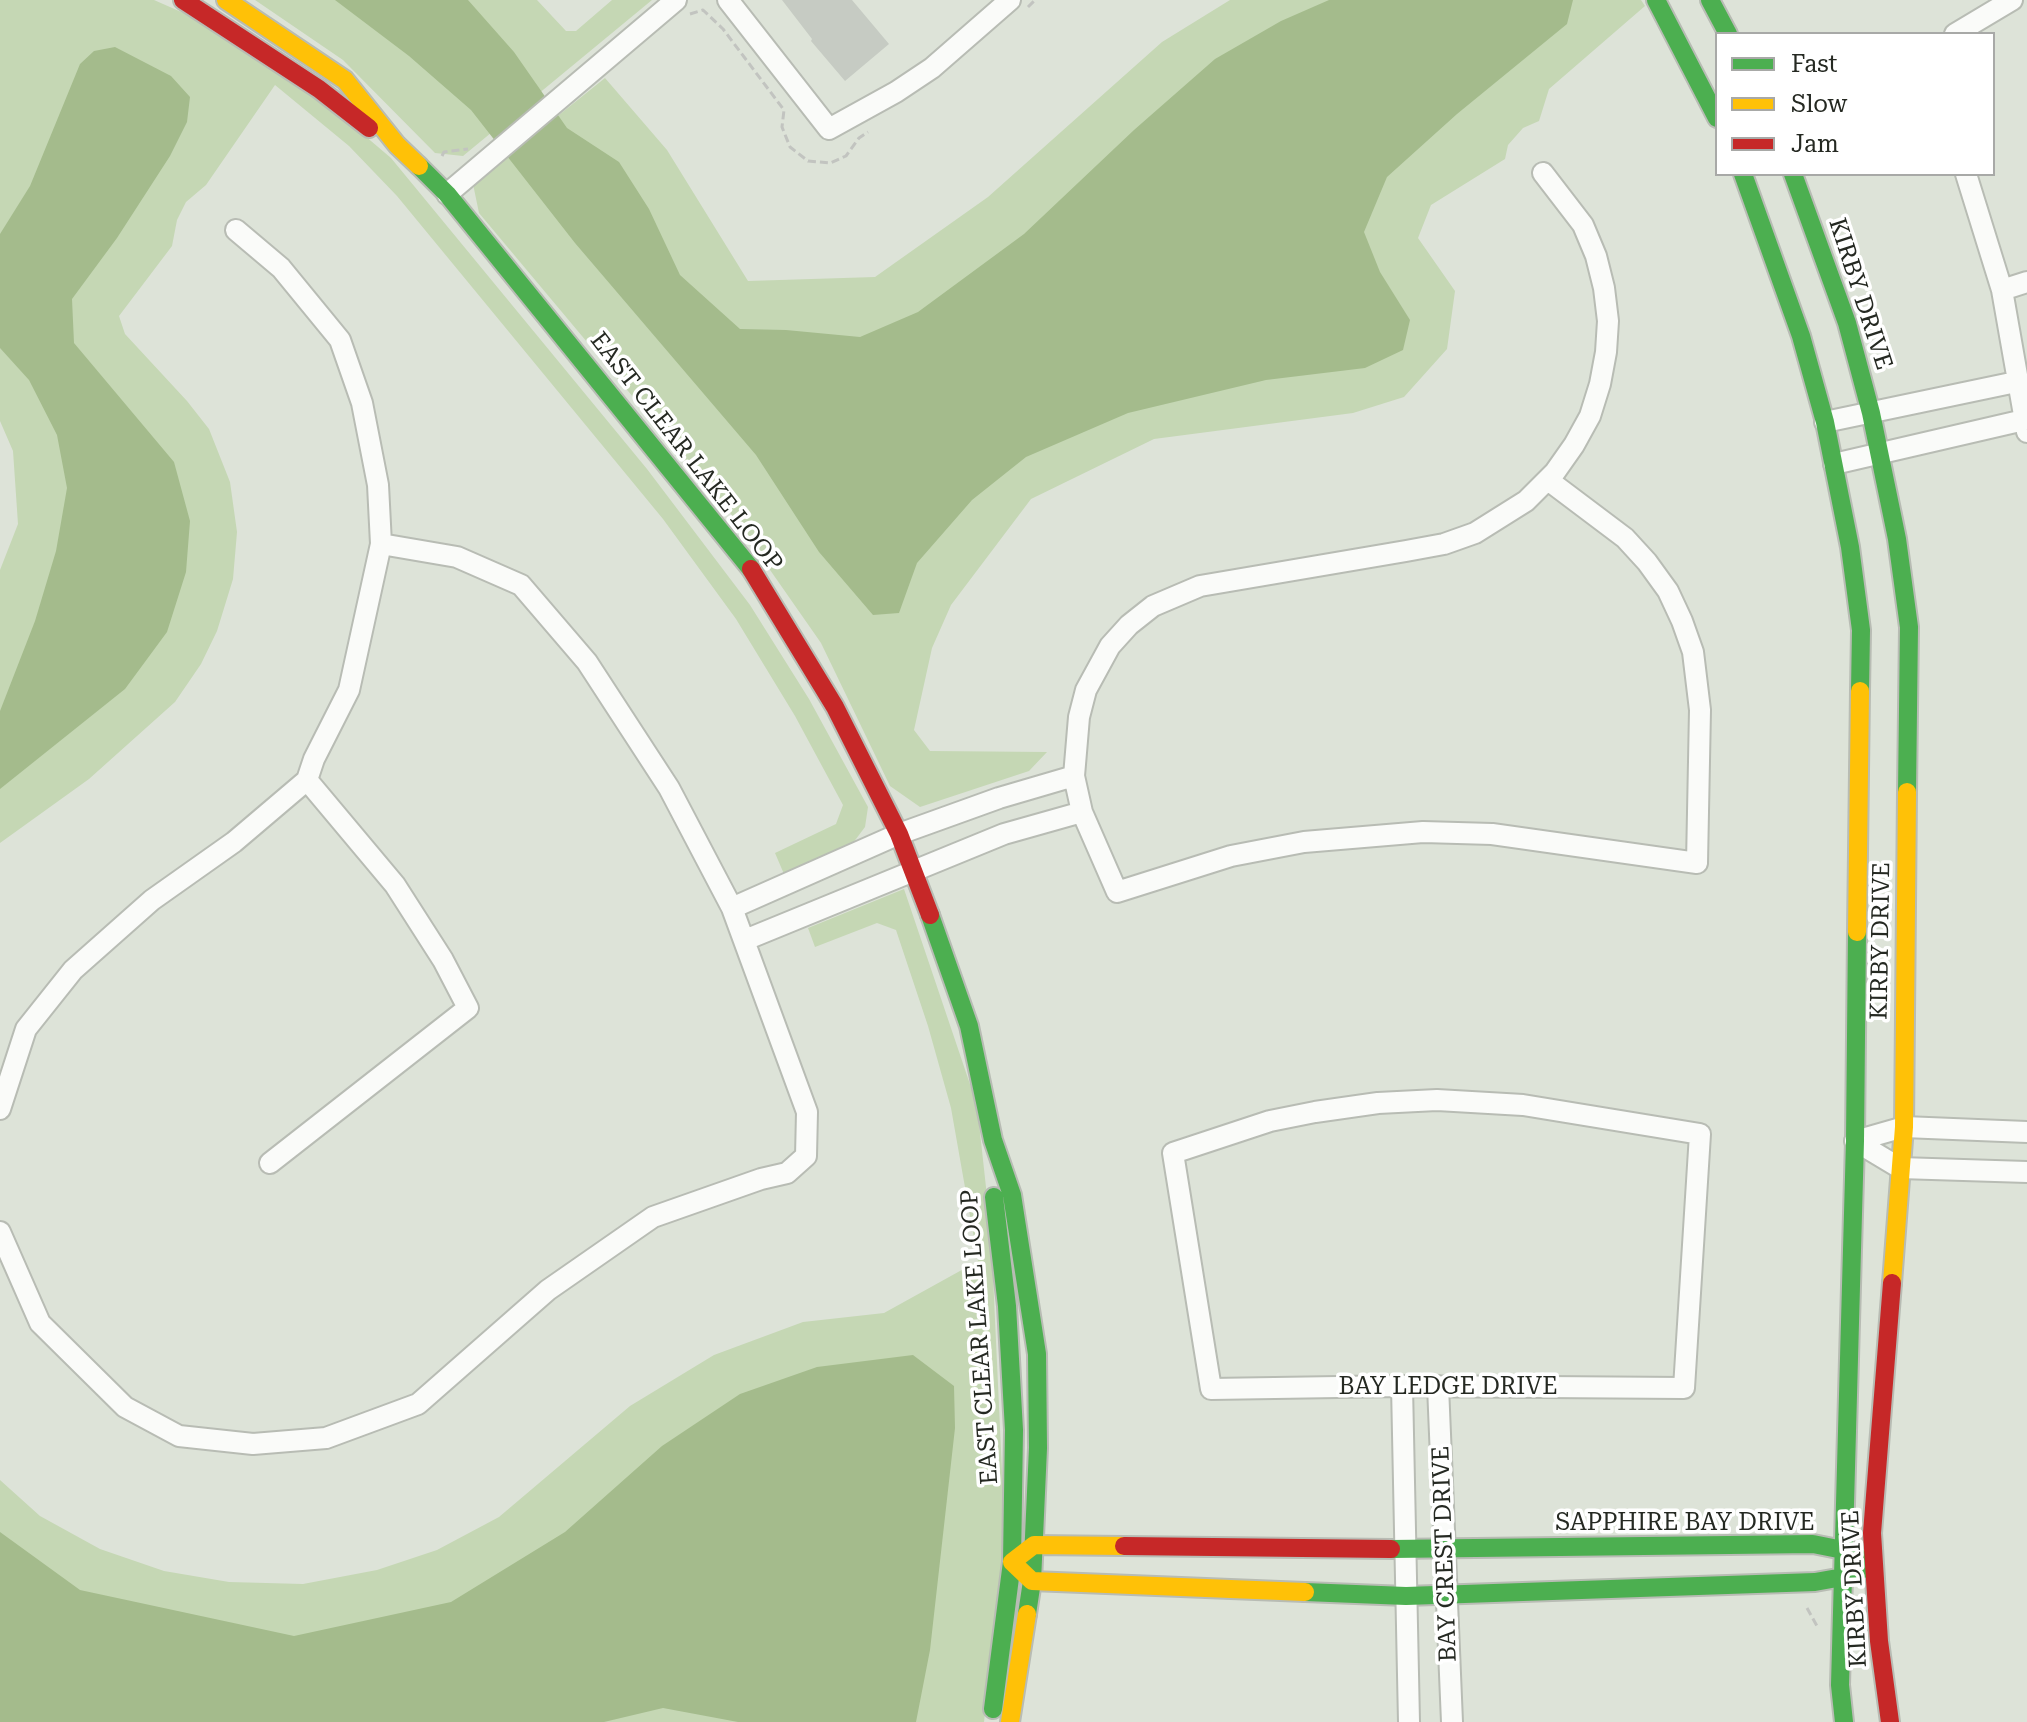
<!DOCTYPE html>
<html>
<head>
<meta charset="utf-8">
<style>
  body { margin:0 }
  #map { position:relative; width:2027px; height:1722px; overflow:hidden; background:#dde3d8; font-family:"Roboto Serif",serif }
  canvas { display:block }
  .legend { position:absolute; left:1715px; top:32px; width:280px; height:144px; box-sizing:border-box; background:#fff; border:2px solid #a8a9a7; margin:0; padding:10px 14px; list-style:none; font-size:24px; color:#252922 }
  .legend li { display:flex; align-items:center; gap:16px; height:40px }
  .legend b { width:40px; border:2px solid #a8a9a7 }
</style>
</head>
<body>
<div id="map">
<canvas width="2027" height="1722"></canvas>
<ul class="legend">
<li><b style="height:10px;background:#4caf50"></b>Fast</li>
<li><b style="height:10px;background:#ffc107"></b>Slow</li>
<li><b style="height:10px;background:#c62828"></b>Jam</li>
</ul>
</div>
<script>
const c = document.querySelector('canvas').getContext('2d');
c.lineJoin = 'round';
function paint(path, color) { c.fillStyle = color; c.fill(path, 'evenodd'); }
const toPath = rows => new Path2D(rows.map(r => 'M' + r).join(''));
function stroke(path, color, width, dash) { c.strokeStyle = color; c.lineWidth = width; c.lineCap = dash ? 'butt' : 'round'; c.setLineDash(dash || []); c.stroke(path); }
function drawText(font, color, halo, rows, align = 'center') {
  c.font = font + ' "Roboto Serif",serif'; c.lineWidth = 7; c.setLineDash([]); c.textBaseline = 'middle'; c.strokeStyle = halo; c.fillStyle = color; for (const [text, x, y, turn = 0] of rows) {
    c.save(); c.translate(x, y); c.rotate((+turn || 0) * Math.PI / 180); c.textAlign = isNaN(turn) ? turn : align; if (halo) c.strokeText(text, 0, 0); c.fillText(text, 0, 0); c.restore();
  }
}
const green = toPath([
  [0,0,154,0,204,22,304,84,391,158,647,469,750,605,809,699,868,807,865,827,853,843,784,874,775,853,836,824,843,805,795,716,736,619,663,519,397,196,349,146,275,85,206,185,186,202,177,220,172,246,119,316,125,334,187,401,209,429,230,482,237,532,233,579,217,631,201,664,175,702,89,779,0,843,0,570,18,524,13,451,0,421],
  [255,0,537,0,566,31,576,31,612,0,652,0,463,156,435,153,343,60],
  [1230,0,1641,0,1645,6,1549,89,1539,121,1523,128,1508,145,1505,159,1431,205,1418,238,1455,291,1447,349,1404,397,1353,413,1154,439,1031,499,951,605,932,648,914,730,930,751,1047,752,1029,771,920,807,890,786,821,643,731,514,479,213,473,184,605,78,667,150,748,281,875,277,988,197,1162,42],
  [904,889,977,1105,991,1233,1005,1536,984,1722,0,1722,0,1480,40,1516,100,1549,164,1571,229,1582,303,1584,377,1570,437,1550,499,1517,630,1406,714,1355,803,1322,884,1313,978,1261,951,1108,928,1026,896,930,877,923,815,947,808,928]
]);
const water = toPath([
  [335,0,468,0,514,52,567,128,619,162,649,209,680,275,740,329,786,330,860,337,918,312,1024,234,1134,130,1215,59,1281,21,1329,0,1573,0,1567,24,1457,114,1387,177,1364,232,1380,272,1410,320,1403,350,1365,368,1266,380,1128,413,1026,457,972,500,917,563,899,613,873,615,819,552,756,455,575,243,471,110,409,56],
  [115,47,171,76,190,97,187,122,170,156,117,238,72,299,74,343,174,462,190,521,186,572,167,632,125,689,0,789,0,711,35,621,56,551,67,488,57,435,29,380,0,348,0,234,30,186,80,64,94,51],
  [913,1355,954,1386,955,1428,930,1650,916,1722,738,1722,663,1708,604,1722,0,1722,0,1532,80,1590,294,1636,451,1602,565,1532,662,1446,740,1394,817,1367]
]);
const building = toPath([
  [782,0,852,0,889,44,845,81,811,41,812,39]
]);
const path = toPath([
  [1028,7,1035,0],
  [690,14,703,10,723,29,784,110,782,127,790,147,808,161,830,163,846,156,859,138,868,132],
  [442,156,444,152,468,149],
  [1807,1608,1817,1626]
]);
const street = toPath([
  [728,0,829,129,896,92,932,68,1010,0],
  [1955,34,2012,0],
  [1543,173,1583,225,1596,256,1604,288,1608,321,1606,352,1600,384,1590,416,1574,445,1555,472,1526,501,1475,533,1444,544,1406,551,1200,586,1153,606,1129,625,1110,646,1086,690,1079,717,1074,776,1082,812,1117,892,1231,856,1304,842,1423,832,1492,834,1697,863,1700,710,1693,652,1682,621,1668,591,1647,562,1625,538,1548,480],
  [1966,174,2002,290,2027,432],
  [447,194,676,0],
  [2002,290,2027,282],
  [1825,422,2016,382],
  [1834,464,2024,420],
  [732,908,899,834,999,798,1074,776],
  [745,940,1004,834,1082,812],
  [1437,1100,1523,1105,1700,1134,1684,1388,1402,1386,1211,1389,1173,1153,1270,1121,1315,1112,1378,1103,1437,1100],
  [0,1109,26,1029,73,970,152,900,234,842,307,780,314,759,349,690,381,544,378,485,362,403,340,340,281,268,236,230],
  [1855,1141,1900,1168,2027,1172],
  [1855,1141,1904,1127,2027,1132],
  [270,1163,468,1008,443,960,395,885,307,780],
  [0,1232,40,1323,125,1407,179,1436,253,1444,326,1438,418,1404,548,1290,653,1217,761,1179,787,1173,806,1156,807,1112,732,908,669,788,587,662,521,585,457,557,381,544],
  [1402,1386,1409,1722],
  [1438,1386,1452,1722]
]);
const fast = toPath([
  [1656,0,1717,118],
  [1710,0,1728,34],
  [419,166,447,194,751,569],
  [1743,174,1801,336,1825,422,1850,547,1861,630,1860,691],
  [1793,174,1847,323,1871,413,1897,539,1909,627,1907,792],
  [930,915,969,1026,993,1140,1012,1195,1037,1354,1038,1448,1032,1581,1027,1614],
  [1391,1549,1813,1544],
  [1305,1592,1406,1596,1815,1582,1843,1577,1873,1565,1843,1550,1813,1544],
  [993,1709,1012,1562,1014,1430,1007,1306,994,1197],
  [1844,1722,1840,1685,1855,1141,1857,932]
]);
const slow = toPath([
  [226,0,345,80,397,145,419,166],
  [1857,932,1860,691],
  [1892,1283,1904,1127,1907,792],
  [1124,1546,1034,1545,1012,1562,1032,1581,1305,1592],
  [1010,1722,1027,1614]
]);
const jam = toPath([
  [183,0,319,89,369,128],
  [751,569,835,707,899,834,930,915],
  [1124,1546,1391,1549],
  [1890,1722,1879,1641,1872,1533,1892,1283]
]);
const streetNames = [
  ["KIRBY DRIVE",1860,294,72],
  ["EAST CLEAR LAKE LOOP",686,452,52],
  ["KIRBY DRIVE",1881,941,-89],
  ["EAST CLEAR LAKE LOOP",980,1337,-94],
  ["BAY LEDGE DRIVE",1448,1387],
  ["SAPPHIRE BAY DRIVE",1685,1523],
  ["BAY CREST DRIVE",1445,1554,-92],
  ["KIRBY DRIVE",1855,1589,-93]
];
paint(green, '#c5d7b4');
paint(water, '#a4bb8c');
paint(building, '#c6cbc3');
stroke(street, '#b8bcb4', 24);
stroke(fast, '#b8bcb4', 22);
stroke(slow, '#b8bcb4', 22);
stroke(jam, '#b8bcb4', 22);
stroke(path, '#c2c4c0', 3, [8, 4]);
stroke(street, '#fafbf9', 20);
stroke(fast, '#4caf50', 18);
stroke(slow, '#ffc107', 18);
stroke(jam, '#c62828', 18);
drawText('24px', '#252922', '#fff', streetNames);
</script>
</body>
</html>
